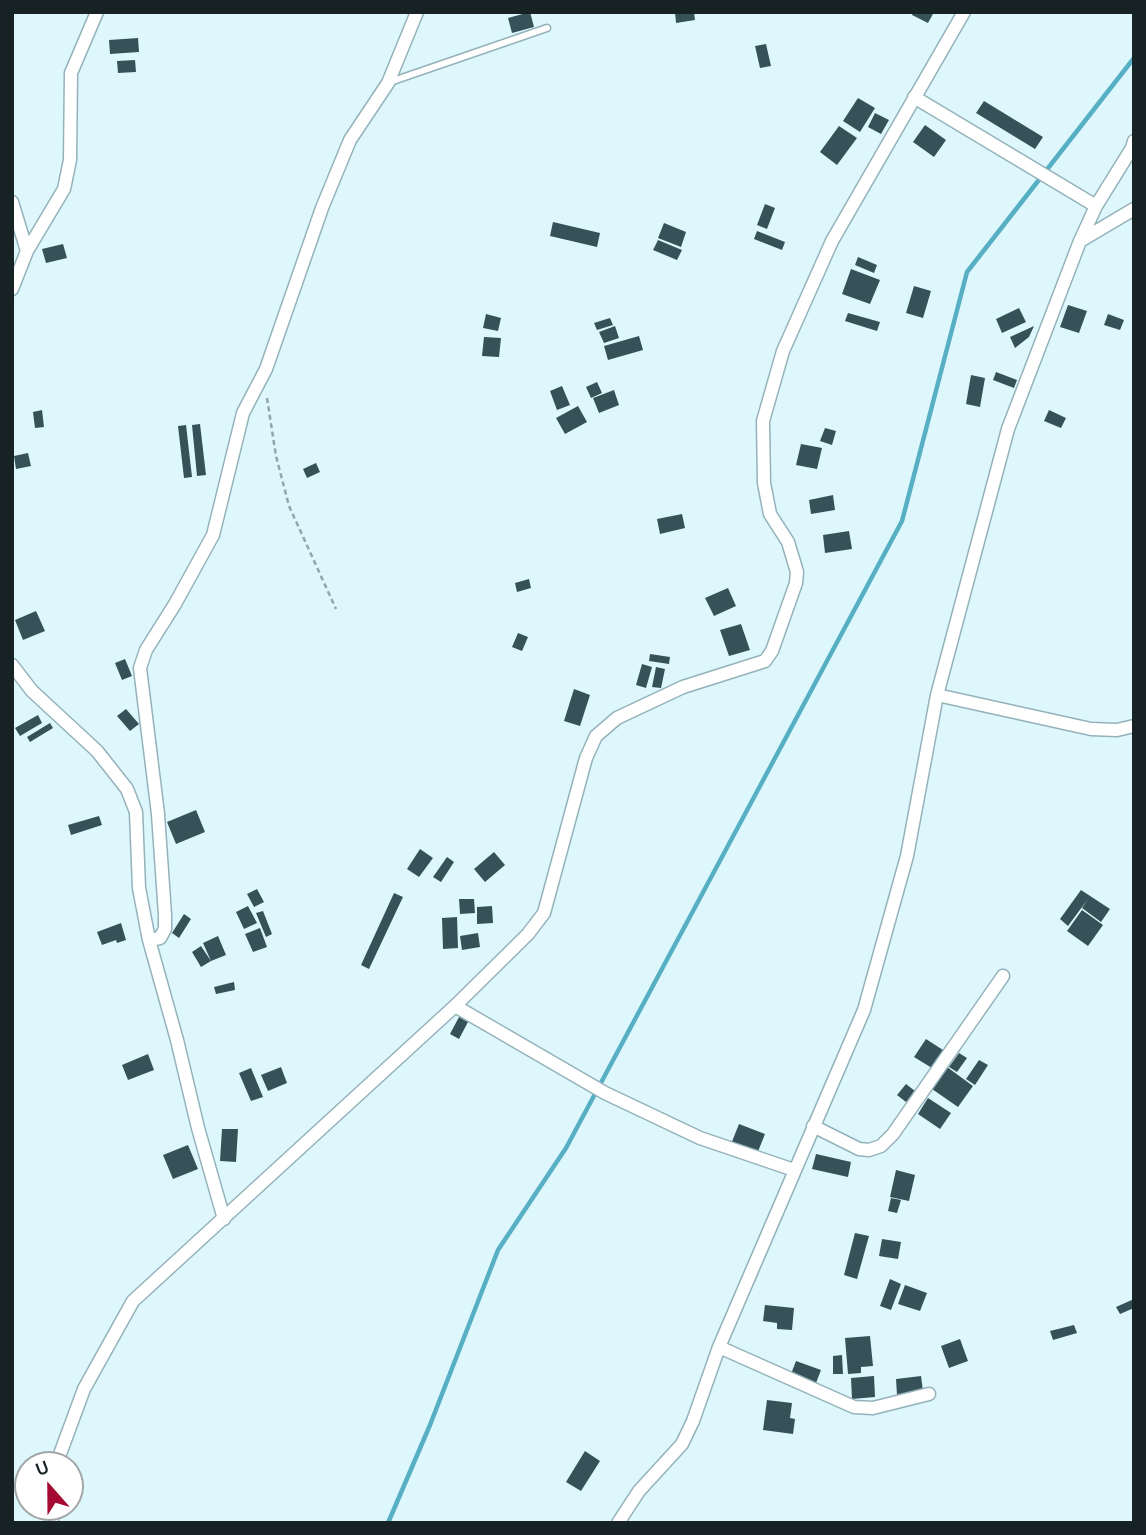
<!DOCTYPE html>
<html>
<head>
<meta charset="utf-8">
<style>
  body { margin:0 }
  #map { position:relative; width:1146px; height:1535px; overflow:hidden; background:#def7fd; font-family:Karla,sans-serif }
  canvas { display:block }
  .frame { position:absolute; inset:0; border:14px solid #172225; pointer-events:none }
  .north { position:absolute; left:14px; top:1451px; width:70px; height:70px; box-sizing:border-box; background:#fff; border:2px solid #a2a7a8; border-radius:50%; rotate:339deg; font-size:19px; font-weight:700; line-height:28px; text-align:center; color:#172225 }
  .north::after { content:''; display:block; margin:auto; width:24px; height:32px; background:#a50a32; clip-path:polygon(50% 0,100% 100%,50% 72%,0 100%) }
</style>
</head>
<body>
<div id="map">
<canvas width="1146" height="1535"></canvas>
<div class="frame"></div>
<div class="north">U</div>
</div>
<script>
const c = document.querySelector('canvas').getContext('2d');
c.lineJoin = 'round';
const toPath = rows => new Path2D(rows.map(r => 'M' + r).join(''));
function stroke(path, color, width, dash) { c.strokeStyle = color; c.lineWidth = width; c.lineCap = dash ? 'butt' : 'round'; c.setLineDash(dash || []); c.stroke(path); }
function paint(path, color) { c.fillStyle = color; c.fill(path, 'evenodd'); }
const stream = toPath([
  [388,1523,430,1425,498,1250,566,1148,902,521,967,272,1134,58]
]);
const building = toPath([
  [530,12,534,27,512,33,508,18],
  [675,12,694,12,695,20,676,23],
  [913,12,934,12,928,23,912,15],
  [138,38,139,52,110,54,109,40],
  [766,44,771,66,760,68,755,46],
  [135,60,136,72,118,73,117,61],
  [858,98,875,108,860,132,843,121],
  [984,101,1043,137,1035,149,976,113],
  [875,113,889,120,881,134,868,127],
  [925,125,946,140,934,157,913,142],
  [839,126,857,138,837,165,820,152],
  [765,204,775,208,767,229,757,225],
  [553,222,600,233,597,247,550,236],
  [664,223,686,232,681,247,658,238],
  [757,231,785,242,782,250,754,239],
  [658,240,682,250,677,260,653,250],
  [63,244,67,258,46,263,42,249],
  [858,257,877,265,874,273,855,265],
  [851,269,880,280,870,304,842,294],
  [914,286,931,291,923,318,906,313],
  [1068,305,1087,311,1079,333,1060,327],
  [1019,308,1026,322,1002,333,996,319],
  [848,313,880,322,877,331,845,321],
  [486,314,501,318,498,331,483,328],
  [1108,314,1124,320,1120,330,1104,325],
  [610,318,613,325,597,330,594,323],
  [615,326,619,338,604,343,599,332],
  [1034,326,1029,337,1015,348,1010,337],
  [639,336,643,350,608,360,604,346],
  [484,337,501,338,499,357,482,356],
  [996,372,1017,380,1014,388,993,380],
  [971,375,985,378,980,407,966,404],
  [597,382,602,393,591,398,586,387],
  [562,386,570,405,557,410,550,391],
  [614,390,619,405,599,413,593,398],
  [578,406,587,422,565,434,556,418],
  [42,410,44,427,35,428,33,412],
  [1049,410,1066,418,1061,428,1044,421],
  [200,424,206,475,197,476,192,425],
  [186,425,192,477,184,478,178,426],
  [825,428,836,431,832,445,820,441],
  [801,444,822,448,817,469,796,465],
  [28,453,31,466,16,469,14,456],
  [316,463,320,472,307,478,303,469],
  [833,495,835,510,811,514,809,500],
  [682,514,685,528,660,534,657,519],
  [849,531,852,549,825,553,823,535],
  [529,579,531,588,517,592,515,583],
  [728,588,736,606,714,616,705,598],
  [36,611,45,631,23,640,15,620],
  [741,624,750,650,729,656,720,630],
  [518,633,528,637,522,651,512,647],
  [650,654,670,657,669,664,649,661],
  [125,659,132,676,122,680,115,663],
  [642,664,652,667,646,688,636,685],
  [656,667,665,669,661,688,652,687],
  [574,689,590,695,580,726,564,721],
  [126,709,139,724,130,731,117,716],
  [38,715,42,723,20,736,15,728],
  [50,723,53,728,30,742,27,737],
  [196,810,205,832,176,844,167,822],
  [99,816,102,825,71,835,68,825],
  [420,849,433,858,419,877,407,869],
  [494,852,505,865,485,882,474,869],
  [447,857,454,862,441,882,433,877],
  [257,889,264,902,254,907,247,894],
  [1081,890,1110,909,1101,922,1082,908,1088,899,1068,926,1060,919],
  [394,893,403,897,369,969,361,965],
  [459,899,474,899,475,913,460,914],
  [248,906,257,923,244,929,236,912],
  [492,906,493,923,477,924,477,907],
  [1082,910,1103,925,1088,946,1067,931],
  [263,911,272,934,266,937,256,913],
  [184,914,191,919,179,938,172,933],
  [457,917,458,948,443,949,442,918],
  [121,923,126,940,117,943,116,940,102,945,97,932],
  [260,928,267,947,253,952,245,934],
  [478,933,480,947,462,950,460,936],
  [218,936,226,955,211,961,203,943],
  [201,946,211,961,201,967,192,952],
  [234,982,235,990,216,994,214,987],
  [459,1017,468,1022,459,1039,450,1034],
  [926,1039,943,1050,932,1068,914,1057],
  [959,1053,967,1058,957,1072,949,1067],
  [148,1054,154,1070,128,1080,122,1065],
  [979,1060,988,1065,975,1085,966,1079],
  [281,1067,287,1083,268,1091,261,1075],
  [947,1067,973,1086,958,1107,932,1089],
  [251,1068,263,1097,251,1101,239,1073],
  [906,1084,915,1091,906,1102,897,1095],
  [928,1098,951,1113,940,1129,918,1114],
  [739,1124,765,1134,757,1154,731,1144],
  [222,1129,238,1129,236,1162,220,1161],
  [188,1145,198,1169,173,1179,163,1155],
  [816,1154,851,1162,848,1177,812,1169],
  [896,1170,915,1175,909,1201,890,1197],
  [891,1198,901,1200,897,1213,888,1211],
  [855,1233,869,1236,857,1279,844,1275],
  [882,1239,901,1242,898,1259,879,1256],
  [890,1279,901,1284,891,1310,880,1306],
  [905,1285,927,1293,920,1311,898,1304],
  [1134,1299,1134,1308,1120,1314,1116,1307],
  [765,1305,794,1308,792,1330,777,1329,777,1323,763,1321],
  [1074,1325,1077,1333,1053,1340,1050,1331],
  [870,1336,873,1366,861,1367,861,1373,848,1374,845,1338],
  [960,1339,968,1361,949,1368,941,1346],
  [842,1355,843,1374,833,1374,833,1356],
  [796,1361,821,1370,816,1383,791,1374],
  [874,1376,875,1397,852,1399,851,1378],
  [921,1376,923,1391,897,1395,896,1379],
  [767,1400,792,1403,790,1418,795,1419,793,1434,763,1430],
  [585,1451,600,1461,581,1491,566,1482]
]);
const path = toPath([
  [267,398,276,456,289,506,336,609]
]);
const lane = toPath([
  [390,82,547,28]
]);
const street = toPath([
  [12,202,27,251],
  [1096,206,1132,148,1134,141],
  [1080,241,1134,209],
  [12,289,27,251,64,189,70,160,71,73,97,12],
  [12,665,32,691,97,751,127,789,136,812,139,888,149,940,177,1040,198,1128,224,1219],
  [937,695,1091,729,1117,730,1134,726],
  [149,940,160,938,165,929,165,915,158,814,140,668,146,650,175,604,213,535,243,413,266,369,322,208,350,140,388,83,417,12],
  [455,1006,605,1093,700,1138,794,1170],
  [813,1126,859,1149,869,1150,881,1146,893,1134,1003,976],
  [719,1347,854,1407,873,1408,929,1394],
  [56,1465,84,1389,133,1301,455,1006,528,934,544,913,586,758,596,736,617,718,683,687,765,661,772,651,796,583,797,572,788,542,770,514,764,483,763,421,783,351,832,241,964,12],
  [51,1507,52,1523],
  [618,1523,639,1491,682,1444,693,1421,719,1347,864,1010,907,856,937,695,1008,429,1080,241,1096,206,914,97]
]);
stroke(stream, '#57afc4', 4.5);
paint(building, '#375158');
stroke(lane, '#94b2ba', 9);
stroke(street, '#94b2ba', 15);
stroke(path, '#92a6ab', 2.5, [5, 3.5]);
stroke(lane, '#fff', 6);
stroke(street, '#fff', 12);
</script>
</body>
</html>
